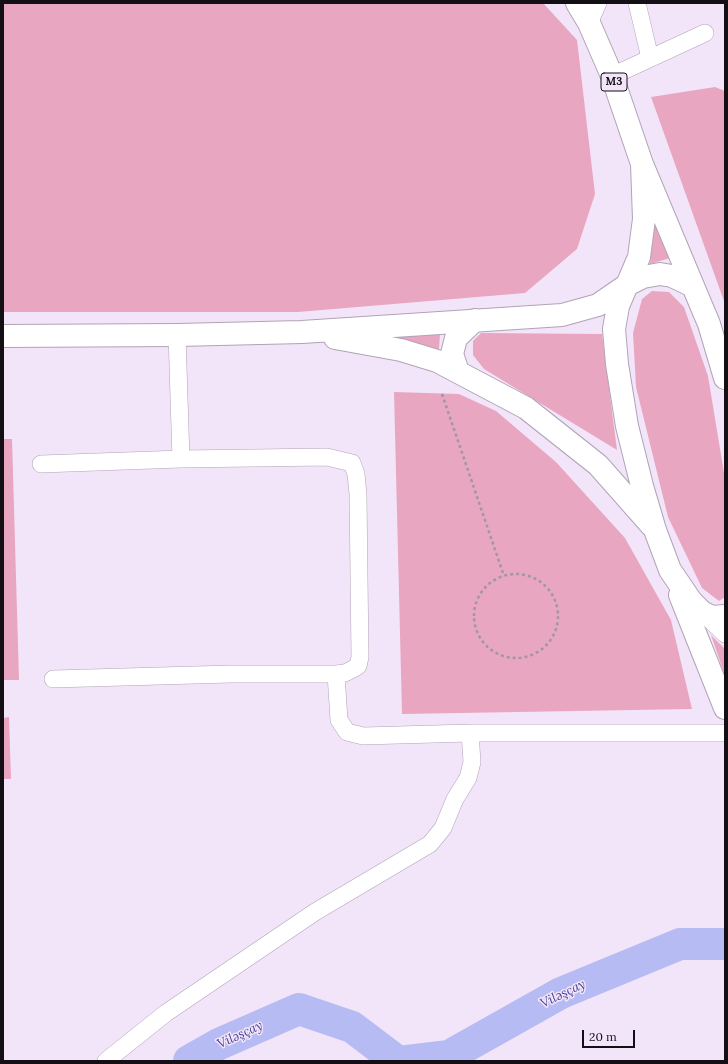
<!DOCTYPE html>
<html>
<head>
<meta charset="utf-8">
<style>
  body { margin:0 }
  #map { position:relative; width:728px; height:1064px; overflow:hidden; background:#f3e5f9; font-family:Lora,serif }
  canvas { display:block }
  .frame { position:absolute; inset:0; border:4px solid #140f15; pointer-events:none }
  .scale { position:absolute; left:582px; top:1030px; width:53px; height:18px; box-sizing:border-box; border:2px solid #140f15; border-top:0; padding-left:5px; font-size:12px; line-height:14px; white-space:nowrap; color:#140f15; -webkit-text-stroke:3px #f3e5f9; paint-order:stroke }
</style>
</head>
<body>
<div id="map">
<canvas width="728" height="1064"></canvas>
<div class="frame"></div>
<div class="scale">20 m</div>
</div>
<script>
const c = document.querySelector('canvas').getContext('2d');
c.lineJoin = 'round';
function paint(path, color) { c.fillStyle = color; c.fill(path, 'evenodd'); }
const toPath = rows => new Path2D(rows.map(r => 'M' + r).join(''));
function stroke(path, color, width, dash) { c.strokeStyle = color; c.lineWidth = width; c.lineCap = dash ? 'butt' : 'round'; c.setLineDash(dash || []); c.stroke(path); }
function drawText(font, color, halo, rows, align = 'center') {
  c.font = font + ' Lora,serif'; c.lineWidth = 3; c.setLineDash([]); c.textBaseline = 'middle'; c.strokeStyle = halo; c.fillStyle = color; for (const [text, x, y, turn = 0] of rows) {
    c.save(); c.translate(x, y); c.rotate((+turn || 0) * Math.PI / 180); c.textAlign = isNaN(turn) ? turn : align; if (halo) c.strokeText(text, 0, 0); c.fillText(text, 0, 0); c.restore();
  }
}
const green = toPath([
  [3,3,543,3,577,40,595,194,577,249,525,293,298,312,3,312],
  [715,87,725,91,725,304,651,97],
  [654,215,670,258,650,264],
  [652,291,669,292,684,307,708,376,725,479,725,597,719,601,702,588,668,517,636,387,633,333,642,299],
  [481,333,602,334,617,450,484,369,473,355,473,341],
  [440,334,439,349,386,337],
  [394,392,459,394,496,411,556,462,625,538,671,620,692,709,402,714],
  [3,439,12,439,19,680,3,680],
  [711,635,725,649,725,676],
  [9,717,11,779,3,779,3,718]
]);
const river = toPath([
  [189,1061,219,1044,299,1009,352,1027,397,1061],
  [407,1061,449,1056,561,993,680,944,725,944]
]);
const path = toPath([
  [442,394,504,576],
  '474 616a42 42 0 1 1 84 0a42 42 0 1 1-84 0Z'
]);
const minor = toPath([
  [637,3,650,58],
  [589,23,598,3],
  [612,76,705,33],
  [177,335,181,459],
  [41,464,181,459,327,457,352,463,356,474,358,494,360,657,358,666,353,669,345,673,336,674,231,674,53,679],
  [702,612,725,634],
  [336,674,339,720,347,732,363,736,470,733,725,733],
  [106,1061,166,1013,315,912,430,844,443,828,455,799,468,778,472,762,470,733]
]);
const major = toPath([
  [577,3,589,23,612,76,642,164,693,286],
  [3,336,177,335,302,332,562,315,598,305,627,285,639,257,644,219,642,164],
  [335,338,401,350,437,361,526,408,598,465,651,525],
  [458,372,452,354,456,338,475,320],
  [725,378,709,324,693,286,672,276,660,274,643,277,627,285,618,306,614,329,617,364,627,426,642,486,655,530,670,570,691,601,702,612,712,617,725,616],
  [680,595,725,708]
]);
const shields = [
  [614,82,26]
];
const shieldNames = [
  ["M3",614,82]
];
const waterNames = [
  ["Viləşçay",563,994,-26],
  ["Viləşçay",240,1035,-25]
];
paint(green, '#e9a6c1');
stroke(river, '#b6bbf3', 32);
stroke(minor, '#b1a3b6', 18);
stroke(major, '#b1a3b6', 24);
stroke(path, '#a196a5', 2.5, [3, 3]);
stroke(minor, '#fff', 17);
stroke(major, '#fff', 22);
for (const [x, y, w] of shields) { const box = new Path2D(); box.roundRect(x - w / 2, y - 9, w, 18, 3); c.fillStyle = '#f3e5f9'; c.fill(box); stroke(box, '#140f15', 1); }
drawText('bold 11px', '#140f15', null, shieldNames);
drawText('italic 13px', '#464394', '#f3e5f9', waterNames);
</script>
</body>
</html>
